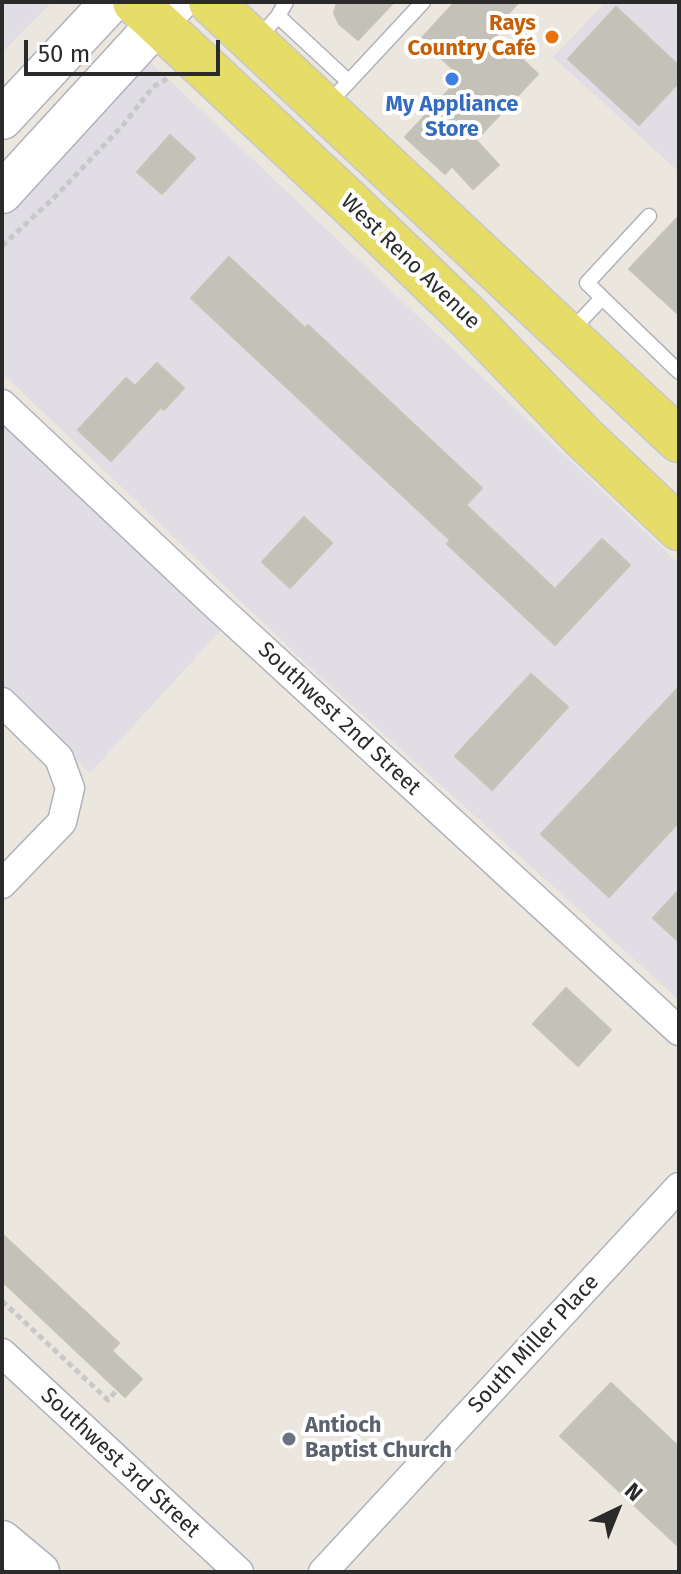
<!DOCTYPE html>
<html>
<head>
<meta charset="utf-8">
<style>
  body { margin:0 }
  #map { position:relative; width:681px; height:1574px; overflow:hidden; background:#ebe7de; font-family:"Fira Sans",sans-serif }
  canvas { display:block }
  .frame { position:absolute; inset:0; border:4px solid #2a2a2a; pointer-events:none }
  .north { position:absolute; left:577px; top:1470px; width:80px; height:80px; -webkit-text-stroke:6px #fff; paint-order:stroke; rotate:43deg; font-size:22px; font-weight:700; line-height:32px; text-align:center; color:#2a2a2a }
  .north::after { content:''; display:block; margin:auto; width:28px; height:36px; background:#2a2a2a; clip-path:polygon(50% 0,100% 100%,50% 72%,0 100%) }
  .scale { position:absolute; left:24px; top:40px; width:196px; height:36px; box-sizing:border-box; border:4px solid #2a2a2a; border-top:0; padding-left:10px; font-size:24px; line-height:28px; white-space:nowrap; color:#2a2a2a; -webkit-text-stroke:6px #fff; paint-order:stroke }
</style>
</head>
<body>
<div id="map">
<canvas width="681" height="1574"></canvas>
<div class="frame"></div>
<div class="north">N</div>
<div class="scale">50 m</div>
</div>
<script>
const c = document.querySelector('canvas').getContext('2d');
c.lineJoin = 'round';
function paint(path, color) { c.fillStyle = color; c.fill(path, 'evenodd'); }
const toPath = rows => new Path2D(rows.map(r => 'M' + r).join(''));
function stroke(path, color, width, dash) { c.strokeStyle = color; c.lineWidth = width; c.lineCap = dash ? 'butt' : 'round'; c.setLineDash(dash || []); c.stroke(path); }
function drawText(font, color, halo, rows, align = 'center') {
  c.font = font + ' "Fira Sans",sans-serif'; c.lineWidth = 8; c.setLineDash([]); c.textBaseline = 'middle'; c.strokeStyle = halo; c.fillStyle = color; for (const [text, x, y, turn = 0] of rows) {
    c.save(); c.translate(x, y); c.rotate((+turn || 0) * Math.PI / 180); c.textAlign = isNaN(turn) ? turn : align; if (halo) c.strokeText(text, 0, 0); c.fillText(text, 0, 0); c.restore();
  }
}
const industrial = toPath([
  [2,2,52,2,2,53],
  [606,2,679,2,679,172,553,57],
  [146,58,679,564,679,1000,315,672,2,373,2,215],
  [2,424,221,630,90,773,2,689]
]);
const building = toPath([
  [337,2,394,2,358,40,339,24,334,13,337,2],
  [455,2,519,2,492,31,538,74,476,140,499,165,473,189,452,166,445,174,405,137,461,77,421,39,455,2],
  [616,7,679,66,679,82,639,125,568,59,616,7],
  [170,135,195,158,162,194,137,172,170,135],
  [679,216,679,315,629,269,679,216],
  [229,257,305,328,308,325,482,488,466,505,555,589,602,539,630,565,555,645,447,544,450,540,191,298,229,257],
  [157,363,184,388,164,410,161,407,111,461,78,430,126,378,135,386,157,363],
  [304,517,332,543,290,588,262,562,304,517],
  [531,674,568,707,492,790,455,756,531,674],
  [679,687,679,822,609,897,541,834,679,687],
  [679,890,679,942,653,918,679,890],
  [566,988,611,1030,578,1066,533,1024,566,988],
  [2,1234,119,1343,112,1351,142,1379,125,1397,2,1281,2,1234],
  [611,1383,679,1447,679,1547,560,1436,611,1383]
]);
const path = toPath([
  [2,246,58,194,123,125,153,87,170,77],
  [2,1301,108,1400,117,1390]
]);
const lane = toPath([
  [278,16,349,82],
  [257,40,278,16,286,2],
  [328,104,423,2],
  [649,216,587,283,679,372],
  [569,333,602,298]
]);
const street = toPath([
  [2,404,209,599,679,1031],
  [2,702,59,758,70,788,62,822,2,884],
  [2,1353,239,1572],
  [323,1572,679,1187]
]);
const secondary = toPath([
  [2,119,111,2],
  [2,193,177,2],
  [2,1541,39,1572]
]);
const primary = toPath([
  [135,2,351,204,467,316,583,437,679,528],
  [211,2,679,440]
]);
const markers = [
  [552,37,8,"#e8710a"],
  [452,79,8,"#3f7fe0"],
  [289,1439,8,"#6b7280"]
];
const foodNames = [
  ["Rays",536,24],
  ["Country Café",536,49]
];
const shopNames = [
  ["My Appliance",452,105],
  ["Store",452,130]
];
const streetNames = [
  ["West Reno Avenue",410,262,44],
  ["Southwest 2nd Street",339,719,43],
  ["South Miller Place",534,1344,-47],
  ["Southwest 3rd Street",120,1463,43]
];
const worshipNames = [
  ["Antioch",305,1426],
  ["Baptist Church",305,1451]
];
paint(industrial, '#e0dee4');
paint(building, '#c4c1b9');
stroke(building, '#c6c3b7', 2);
stroke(lane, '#b1b1bd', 17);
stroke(street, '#b1b1bd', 31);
stroke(secondary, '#b1b1bd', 43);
stroke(primary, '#c8c8c8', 47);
stroke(path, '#c8c8c8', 5, [6, 4]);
stroke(lane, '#fff', 14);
stroke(street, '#fff', 28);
stroke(secondary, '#fff', 40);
stroke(primary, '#e6dc68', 44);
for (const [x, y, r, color] of markers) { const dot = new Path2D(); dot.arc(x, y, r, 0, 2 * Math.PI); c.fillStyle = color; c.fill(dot); stroke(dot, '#fff', 3); }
drawText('bold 22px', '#c56008', '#fff', foodNames, 'right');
drawText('bold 22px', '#366cbe', '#fff', shopNames);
drawText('22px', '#2a2a2a', '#fff', streetNames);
drawText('bold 22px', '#5b616d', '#fff', worshipNames, 'left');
</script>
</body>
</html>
